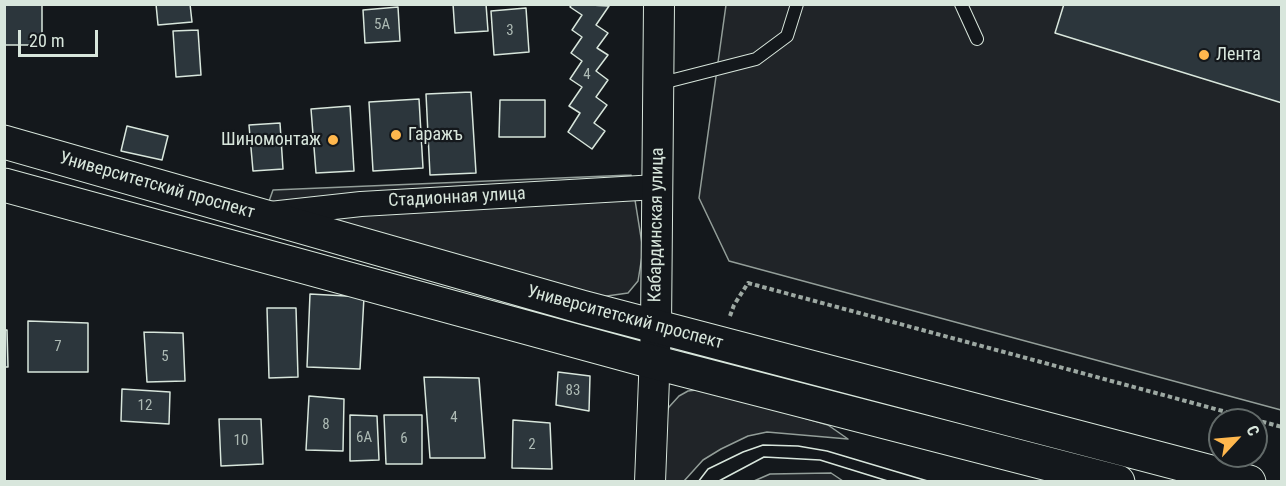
<!DOCTYPE html>
<html>
<head>
<meta charset="utf-8">
<style>
  body { margin:0 }
  #map { position:relative; width:1286px; height:486px; overflow:hidden; background:#14181c; font-family:"Roboto Condensed",sans-serif }
  canvas { display:block }
  .frame { position:absolute; inset:0; border:6px solid #d8e6dc; pointer-events:none }
  .north { position:absolute; left:1208px; top:408px; width:60px; height:60px; box-sizing:border-box; background:#14181c; border:2px solid #626a69; border-radius:50%; rotate:64deg; font-size:16px; font-weight:700; line-height:24px; text-align:center; color:#d8e6dc }
  .north::after { content:''; display:block; margin:auto; width:21px; height:27px; background:#ffb74d; clip-path:polygon(50% 0,100% 100%,50% 72%,0 100%) }
  .scale { position:absolute; left:18px; top:30px; width:80px; height:27px; box-sizing:border-box; border:3px solid #d8e6dc; border-top:0; padding-left:8px; font-size:18px; line-height:21px; white-space:nowrap; color:#d8e6dc; -webkit-text-stroke:4px #14181c; paint-order:stroke }
</style>
</head>
<body>
<div id="map">
<canvas width="1286" height="486"></canvas>
<div class="frame"></div>
<div class="north">С</div>
<div class="scale">20 m</div>
</div>
<script>
const c = document.querySelector('canvas').getContext('2d');
c.lineJoin = 'round';
function paint(path, color) { c.fillStyle = color; c.fill(path, 'evenodd'); }
const toPath = rows => new Path2D(rows.map(r => 'M' + r).join(''));
function stroke(path, color, width, dash) { c.strokeStyle = color; c.lineWidth = width; c.lineCap = dash ? 'butt' : 'round'; c.setLineDash(dash || []); c.stroke(path); }
function drawText(font, color, halo, rows, align = 'center') {
  c.font = font + ' "Roboto Condensed",sans-serif'; c.lineWidth = 4.5; c.setLineDash([]); c.textBaseline = 'middle'; c.strokeStyle = halo; c.fillStyle = color; for (const [text, x, y, turn = 0] of rows) {
    c.save(); c.translate(x, y); c.rotate((+turn || 0) * Math.PI / 180); c.textAlign = isNaN(turn) ? turn : align; if (halo) c.strokeText(text, 0, 0); c.fillText(text, 0, 0); c.restore();
  }
}
const green = toPath([
  [726,5,1281,5,1281,410,729,261,699,198,726,5],
  [631,175,643,250,638,281,628,293,600,297,268,204,273,190,631,175],
  [704,389,828,425,848,439,767,432,748,436,721,449,703,460,684,481,659,482,663,419,669,407,679,396,688,391,704,389],
  [831,473,843,481,754,481,770,474,831,473]
]);
const building = toPath([
  [4,4,42,4,42,45,4,45,4,4],
  [156,4,190,4,192,22,158,25,156,4],
  [453,4,486,4,488,31,455,33,453,4],
  [572,4,609,6,596,25,608,33,597,48,608,55,596,71,608,80,596,97,607,105,594,123,605,131,592,149,568,132,580,113,569,106,582,87,570,79,582,61,571,53,582,37,572,30,582,15,570,7,572,4],
  [1064,4,1282,4,1282,103,1055,33,1064,4],
  [398,7,400,41,365,43,363,10,398,7],
  [526,8,529,52,494,55,491,11,526,8],
  [198,30,201,75,176,77,173,31,198,30],
  [471,92,476,173,430,175,426,94,471,92],
  [419,99,423,168,373,171,369,102,419,99],
  [500,100,545,100,545,137,499,137,500,100],
  [350,106,354,171,316,173,311,109,350,106],
  [280,123,283,169,253,171,249,125,280,123],
  [127,126,168,136,162,160,121,151,127,126],
  [310,294,364,297,360,369,307,367,310,294],
  [267,308,296,308,298,377,269,378,267,308],
  [28,321,88,323,88,372,28,372,28,321],
  [4,330,7,330,8,367,4,367,4,330],
  [144,332,183,333,185,381,147,382,144,332],
  [558,372,590,376,589,411,556,405,558,372],
  [424,377,479,378,485,458,430,458,424,377],
  [122,389,170,392,169,424,121,421,122,389],
  [309,396,344,399,343,451,306,450,309,396],
  [350,415,377,416,379,460,350,461,350,415],
  [384,415,422,415,422,464,386,464,384,415],
  [219,419,261,419,263,464,221,466,219,419],
  [513,420,550,423,552,469,512,468,513,420]
]);
const path = toPath([
  [730,316,734,305,748,283,1282,427]
]);
const service = toPath([
  [961,4,977,39],
  [658,84,756,59,787,36,797,4]
]);
const minor = toPath([
  [270,214,361,204,657,187]
]);
const tertiary = toPath([
  [650,482,656,327,659,4]
]);
const trunk = toPath([
  [4,142,582,307,1249,482],
  [4,185,653,362,1118,482]
]);
const tram = toPath([
  [698,482,708,469,743,452,763,445,798,446,827,451,931,482],
  [717,482,764,457,820,460,891,482]
]);
const markers = [
  [1204,55,6,"#ffb74d"],
  [396,135,6,"#ffb74d"],
  [333,140,6,"#ffb74d"]
];
const numberNames = [
  ["5А",382,25],
  ["3",510,31],
  ["4",587,75],
  ["7",58,347],
  ["5",165,357],
  ["83",573,391],
  ["12",145,406],
  ["4",454,418],
  ["8",326,425],
  ["6А",364,438],
  ["6",404,439],
  ["10",241,441],
  ["2",532,445]
];
const poiNames = [
  ["Лента",1216,55],
  ["Гаражъ",408,135],
  ["Шиномонтаж",321,140,"right"]
];
const streetNames = [
  ["Университетский проспект",157,186,16],
  ["Стадионная улица",457,198,-3],
  ["Кабардинская улица",657,225,-89],
  ["Университетский проспект",625,318,15]
];
paint(green, '#202428');
stroke(green, '#939e99', 1.5);
paint(building, '#2c363c');
stroke(building, '#d8e6dc', 1.5);
stroke(service, '#d8e6dc', 14);
stroke(minor, '#d8e6dc', 26);
stroke(tertiary, '#d8e6dc', 32);
stroke(trunk, '#d8e6dc', 35);
stroke(path, '#9da8a2', 4, [4.5, 3]);
stroke(service, '#14181c', 12);
stroke(minor, '#14181c', 24);
stroke(tertiary, '#14181c', 30);
stroke(trunk, '#14181c', 33);
stroke(tram, '#d8e6dc', 1.5);
for (const [x, y, r, color] of markers) { const dot = new Path2D(); dot.arc(x, y, r, 0, 2 * Math.PI); c.fillStyle = color; c.fill(dot); stroke(dot, '#14181c', 2); }
drawText('15px', '#adbab4', null, numberNames);
drawText('18px', '#d8e6dc', '#14181c', poiNames, 'left');
drawText('18px', '#d8e6dc', '#14181c', streetNames);
</script>
</body>
</html>
